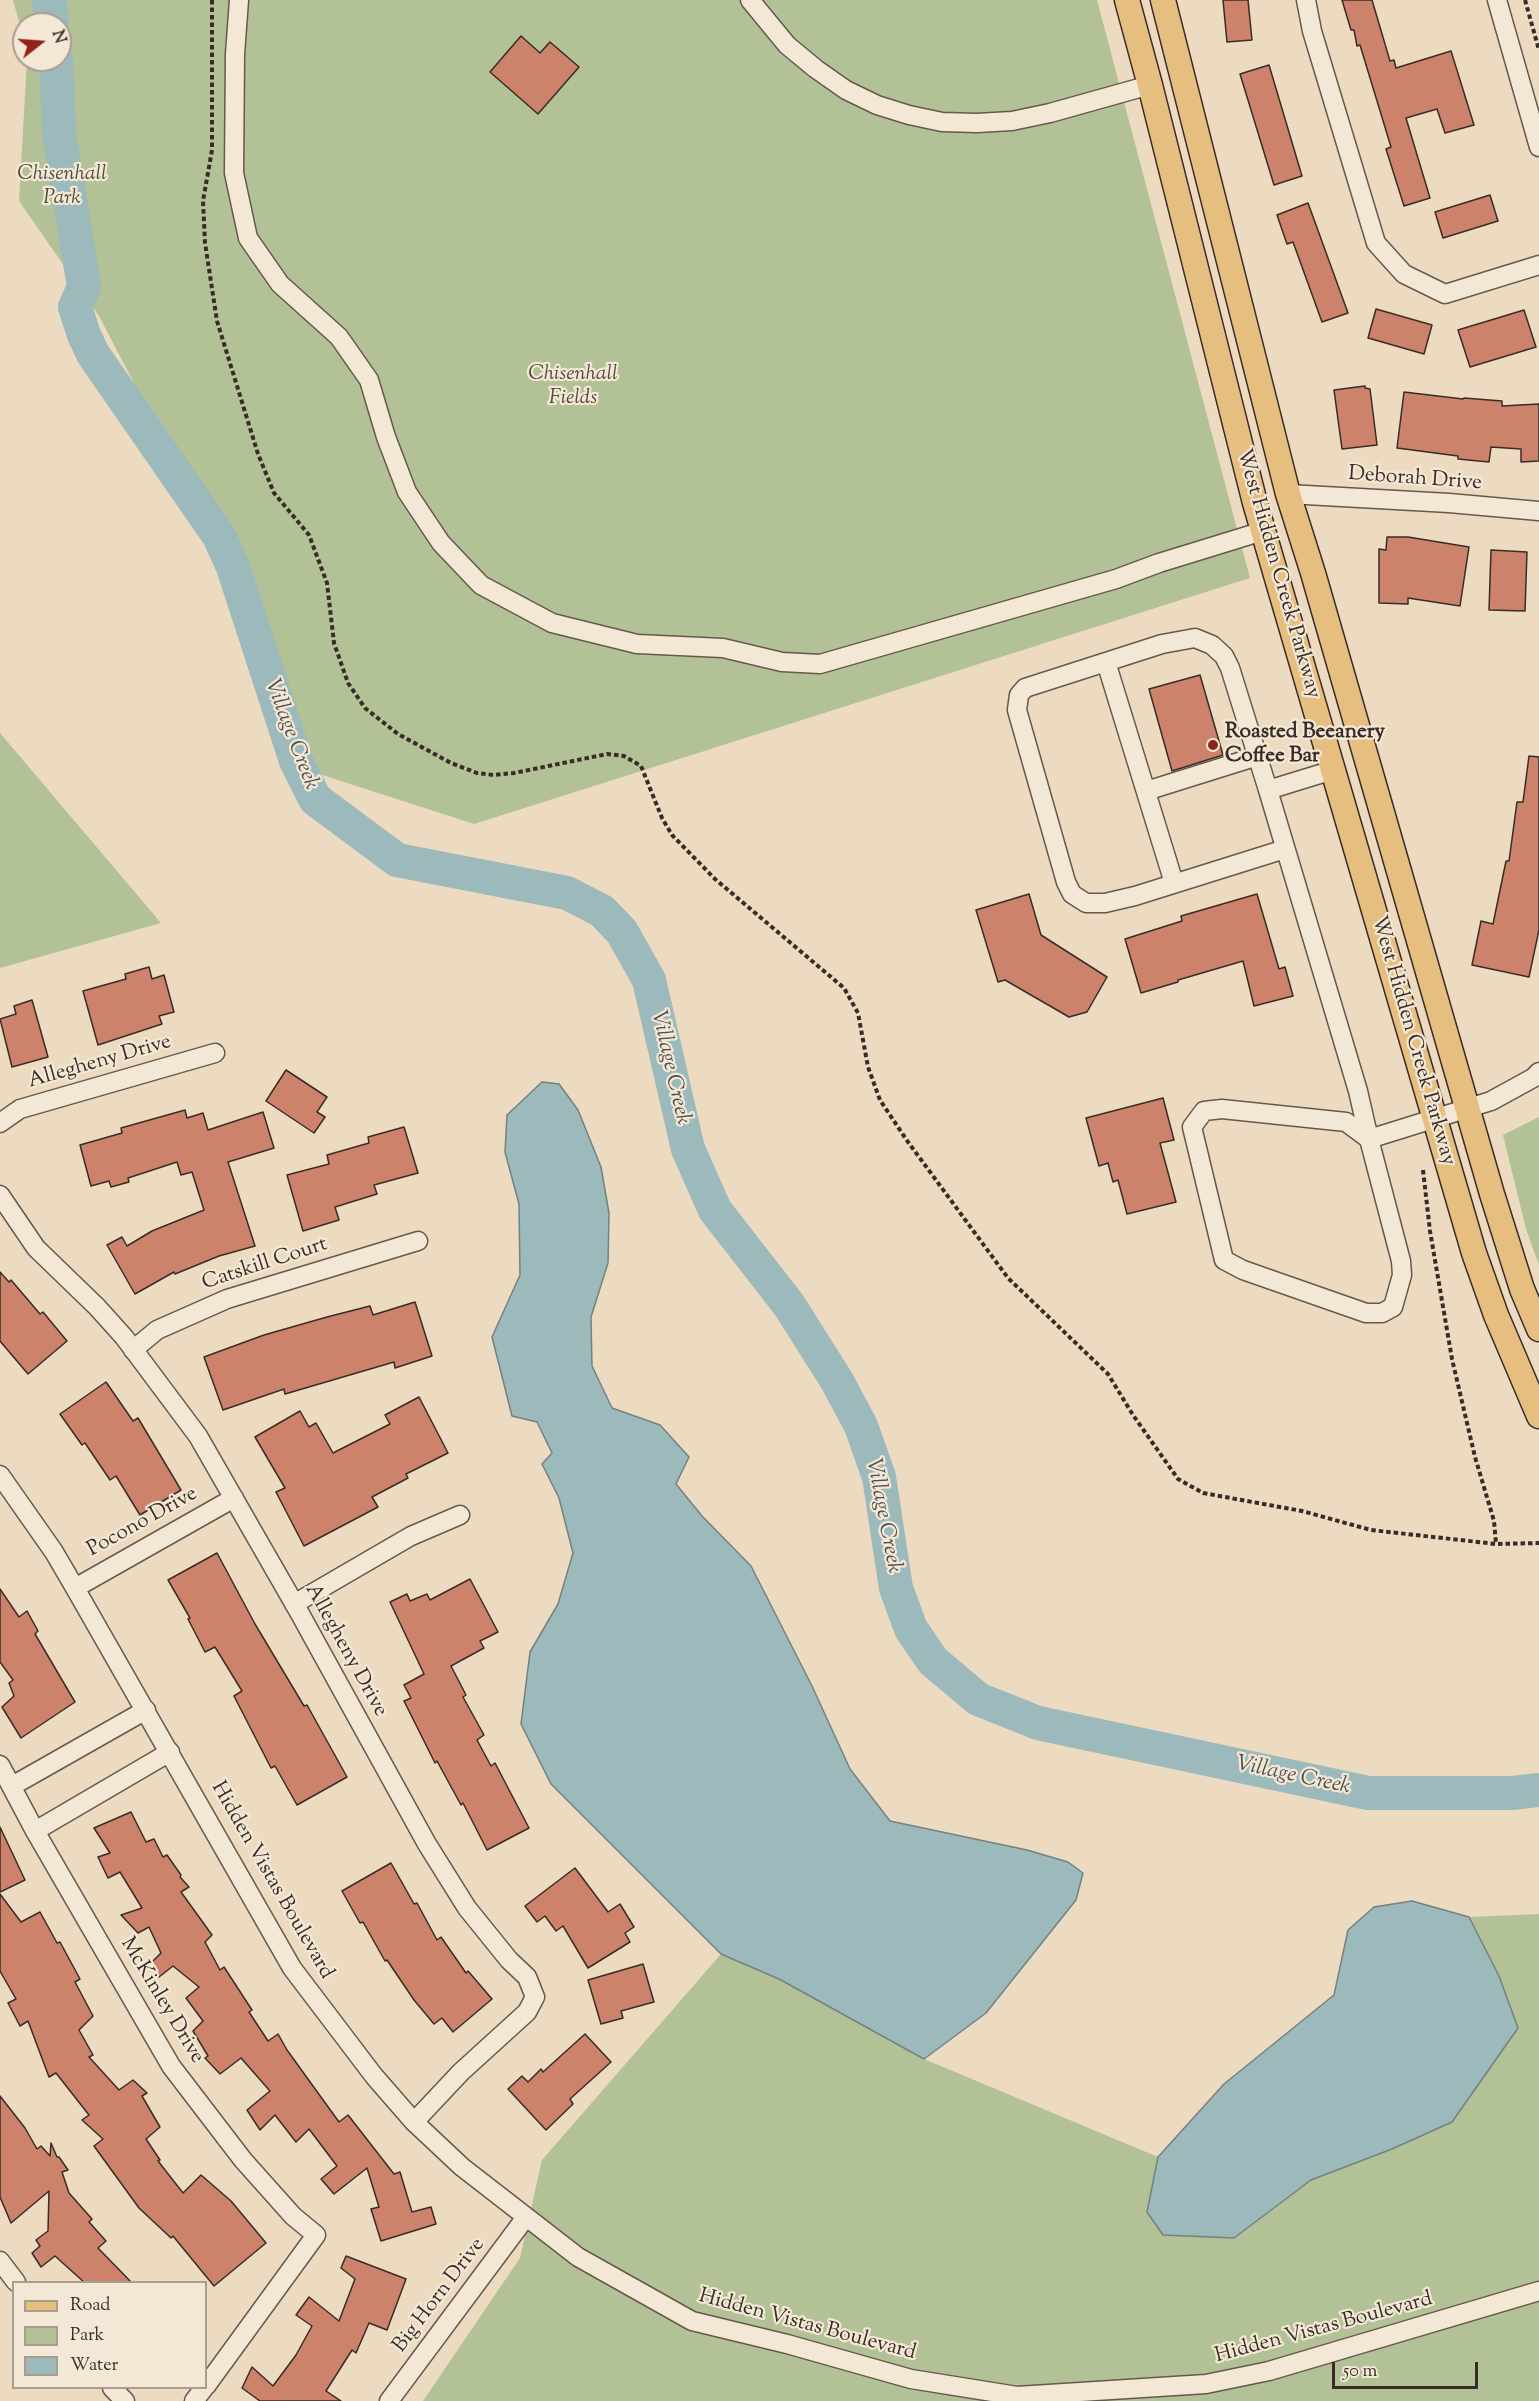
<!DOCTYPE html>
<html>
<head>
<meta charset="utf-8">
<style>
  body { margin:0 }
  #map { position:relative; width:1539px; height:2401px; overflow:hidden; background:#ecdbc0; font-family:"Sorts Mill Goudy",serif }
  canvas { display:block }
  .legend { position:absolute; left:12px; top:2281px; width:195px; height:108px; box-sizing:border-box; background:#f3e8d6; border:2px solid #a99d90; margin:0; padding:8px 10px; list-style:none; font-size:18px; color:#392c27 }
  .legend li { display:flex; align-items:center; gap:12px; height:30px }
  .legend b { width:30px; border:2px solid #a99d90 }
  .north { position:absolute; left:12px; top:12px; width:60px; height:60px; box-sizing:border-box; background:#f3e8d6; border:2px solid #a99d90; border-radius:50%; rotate:73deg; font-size:16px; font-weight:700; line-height:24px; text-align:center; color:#392c27 }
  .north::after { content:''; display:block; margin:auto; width:21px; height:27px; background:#8f2418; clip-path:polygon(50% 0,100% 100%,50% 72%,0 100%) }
  .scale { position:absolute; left:1332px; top:2362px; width:146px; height:27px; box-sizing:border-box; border:3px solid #392c27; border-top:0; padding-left:8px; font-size:18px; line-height:21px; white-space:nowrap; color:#392c27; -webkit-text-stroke:4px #f3e8d6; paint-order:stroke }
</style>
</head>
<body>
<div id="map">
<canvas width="1539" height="2401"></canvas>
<ul class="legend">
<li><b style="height:8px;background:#e6be80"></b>Road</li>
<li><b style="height:16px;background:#b3c196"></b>Park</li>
<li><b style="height:16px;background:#9cb9bc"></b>Water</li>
</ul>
<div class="north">N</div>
<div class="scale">50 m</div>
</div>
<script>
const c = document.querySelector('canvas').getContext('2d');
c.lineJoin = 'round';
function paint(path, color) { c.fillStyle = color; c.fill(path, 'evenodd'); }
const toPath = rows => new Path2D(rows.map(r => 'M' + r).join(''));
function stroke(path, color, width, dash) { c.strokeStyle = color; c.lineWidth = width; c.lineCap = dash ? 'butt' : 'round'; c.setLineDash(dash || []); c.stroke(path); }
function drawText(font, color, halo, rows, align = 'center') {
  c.font = font + ' "Sorts Mill Goudy",serif'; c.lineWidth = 4.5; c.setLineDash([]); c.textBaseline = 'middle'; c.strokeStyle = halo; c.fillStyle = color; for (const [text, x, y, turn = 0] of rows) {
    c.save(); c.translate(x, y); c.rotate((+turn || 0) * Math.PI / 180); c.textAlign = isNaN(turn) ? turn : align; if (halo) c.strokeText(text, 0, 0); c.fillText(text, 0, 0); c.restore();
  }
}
const green = toPath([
  [13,0,1097,0,1250,578,474,824,307,770,223,554,99,316,19,201,27,60,60,60,60,24,24,24,24,40],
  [0,733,161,923,0,968],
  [1539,1117,1539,1265,1526,1229,1503,1135],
  [1539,1914,1539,2401,423,2401,520,2258,542,2160,721,1954,779,1979,924,2059,1158,2157,1147,2212,1234,2238,1311,2180,1392,2149,1518,2028,1499,1976,1469,1917]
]);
const water = toPath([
  [542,1082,559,1084,578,1110,601,1167,609,1213,608,1263,591,1317,592,1366,612,1408,660,1425,689,1457,676,1484,702,1516,751,1566,812,1686,850,1769,890,1821,1027,1850,1068,1862,1083,1873,1076,1900,986,2013,924,2059,779,1979,721,1954,551,1784,521,1724,530,1652,558,1604,573,1553,559,1498,542,1464,552,1453,537,1422,512,1416,492,1337,520,1275,519,1204,505,1152,507,1115,542,1082],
  [1412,1901,1469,1917,1499,1976,1518,2028,1452,2122,1392,2149,1311,2180,1234,2238,1163,2235,1147,2212,1158,2157,1224,2084,1334,1995,1348,1930,1374,1907,1412,1901]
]);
const river = toPath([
  [49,0,52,24],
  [56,60,59,132,84,287,75,307,84,335,93,354,219,536,233,567,296,761,315,799,397,860,567,893,602,911,622,932,649,980,688,1149,715,1210,789,1305,837,1381,861,1426,879,1477,896,1588,911,1629,933,1661,978,1699,1038,1723,1368,1793,1512,1793,1539,1790]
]);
const building = toPath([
  [1223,0,1248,0,1252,40,1227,42,1223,0],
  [1342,0,1372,0,1390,61,1394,60,1396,68,1451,51,1474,125,1445,133,1437,109,1406,118,1430,198,1404,206,1386,149,1391,147,1360,45,1357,46,1354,30,1351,30,1342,0],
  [521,36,540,53,550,42,579,67,538,114,490,72,521,36],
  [1269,65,1302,176,1274,185,1240,74,1269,65],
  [1490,195,1498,221,1443,238,1435,212,1490,195],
  [1308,203,1348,313,1322,322,1293,242,1287,244,1277,215,1308,203],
  [1376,309,1432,325,1424,354,1368,338,1376,309],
  [1524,310,1536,347,1470,367,1458,330,1524,310],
  [1365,386,1365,388,1370,389,1377,445,1342,449,1334,390,1365,386],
  [1404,392,1463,399,1464,398,1502,401,1502,406,1539,404,1539,461,1521,462,1521,449,1491,447,1489,462,1458,459,1458,456,1397,448,1404,392],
  [1387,537,1408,537,1469,547,1460,606,1408,598,1408,604,1379,603,1379,549,1386,550,1387,537],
  [1491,550,1527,552,1525,611,1489,610,1491,550],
  [1200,675,1223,755,1172,771,1149,689,1200,675],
  [1529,756,1539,757,1539,930,1529,977,1472,965,1481,921,1493,924,1506,861,1509,861,1517,802,1523,802,1529,756],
  [1029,894,1041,935,1107,977,1087,1012,1069,1017,1005,980,998,982,976,910,1029,894],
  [1257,894,1279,969,1285,967,1293,996,1254,1006,1243,961,1178,980,1178,982,1141,993,1125,939,1182,921,1181,916,1257,894],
  [149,967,152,979,164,975,174,1012,159,1016,162,1024,98,1045,83,991,126,979,125,974,149,967],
  [32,1000,48,1057,12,1067,0,1019,16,1014,14,1006,32,1000],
  [286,1070,327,1097,317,1112,325,1117,314,1133,266,1101,286,1070],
  [1163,1098,1174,1140,1160,1143,1176,1202,1127,1214,1118,1180,1113,1182,1108,1163,1099,1166,1086,1118,1163,1098],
  [185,1110,187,1118,203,1113,208,1130,263,1112,274,1148,228,1162,255,1246,219,1256,175,1274,174,1272,135,1294,107,1245,122,1237,127,1246,152,1231,204,1210,192,1172,181,1175,177,1162,128,1178,129,1182,111,1187,109,1181,91,1186,80,1145,122,1133,121,1128,185,1110],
  [404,1127,418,1173,374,1185,377,1194,335,1207,339,1220,303,1231,287,1175,329,1164,327,1155,369,1143,368,1137,404,1127],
  [0,1272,9,1282,11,1280,40,1314,43,1312,67,1341,28,1374,0,1341,0,1272],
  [415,1302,432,1356,395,1368,394,1362,285,1394,284,1389,223,1410,204,1357,264,1335,327,1317,370,1306,373,1315,415,1302],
  [106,1382,133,1421,138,1418,181,1490,140,1515,116,1476,110,1480,85,1443,82,1445,60,1414,106,1382],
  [419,1397,448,1453,406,1474,408,1478,372,1497,378,1507,304,1546,276,1492,285,1488,255,1437,300,1411,309,1427,316,1423,333,1453,390,1424,385,1415,419,1397],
  [217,1553,255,1624,304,1706,307,1705,347,1777,297,1805,275,1766,271,1768,234,1696,242,1691,215,1647,205,1652,188,1619,190,1618,168,1580,217,1553],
  [470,1579,498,1632,480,1641,484,1648,451,1666,466,1695,463,1697,484,1735,477,1740,491,1766,495,1763,529,1828,487,1850,463,1803,461,1805,437,1761,435,1763,404,1701,411,1698,404,1685,424,1674,390,1602,407,1594,410,1601,427,1594,430,1600,470,1579],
  [0,1589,19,1617,27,1611,38,1631,35,1634,75,1702,21,1738,2,1707,14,1696,9,1683,13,1680,0,1662,0,1589],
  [131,1812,146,1842,154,1839,163,1857,167,1855,181,1875,180,1877,189,1887,181,1892,212,1935,205,1942,220,1970,224,1967,252,2010,249,2012,268,2041,278,2034,287,2050,339,2122,348,2115,394,2174,400,2172,412,2212,431,2207,436,2224,381,2241,371,2209,379,2207,367,2168,334,2194,321,2179,337,2166,309,2129,296,2142,275,2115,260,2130,247,2110,270,2091,241,2058,220,2074,205,2058,208,2056,193,2031,203,2021,186,1998,199,1987,173,1966,159,1977,151,1963,161,1953,149,1927,138,1933,121,1915,142,1908,120,1872,108,1878,98,1857,110,1853,94,1828,131,1812],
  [0,1827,25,1880,0,1892,0,1827],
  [391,1863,414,1904,417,1903,437,1940,441,1937,466,1973,468,1971,492,1999,453,2032,442,2018,434,2024,414,2000,387,1960,385,1961,363,1922,360,1923,342,1891,391,1863],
  [575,1868,608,1912,620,1904,634,1927,625,1933,630,1942,588,1968,563,1926,556,1931,545,1916,537,1922,525,1906,575,1868],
  [0,1894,21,1922,40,1912,57,1943,60,1942,80,1979,75,1982,93,2016,79,2030,93,2055,89,2057,119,2090,133,2080,147,2093,142,2096,160,2127,146,2139,160,2160,158,2161,183,2193,201,2175,231,2201,266,2243,214,2286,173,2236,171,2238,139,2208,94,2146,103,2139,82,2120,89,2115,56,2073,49,2077,28,2021,20,2026,8,2003,16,1999,0,1971,0,1894],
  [643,1964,654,2002,621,2011,623,2018,601,2024,588,1980,643,1964],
  [585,2034,611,2062,570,2099,573,2104,546,2130,508,2089,522,2076,528,2082,541,2069,543,2072,585,2034],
  [0,2096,25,2128,37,2149,41,2146,50,2156,51,2143,57,2157,59,2157,68,2170,62,2172,69,2193,92,2219,89,2222,106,2241,98,2248,132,2283,85,2283,55,2256,41,2267,32,2253,40,2246,36,2240,48,2231,49,2191,11,2223,0,2197,0,2096],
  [346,2256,406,2279,387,2330,369,2323,356,2353,352,2350,326,2391,341,2401,260,2401,242,2388,252,2367,273,2386,296,2355,312,2326,296,2315,309,2297,339,2321,355,2279,341,2268,346,2256]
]);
const path = toPath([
  [212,0,212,150,203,201,205,243,217,321,258,454,274,493,309,535,327,583,334,643,348,683,365,708,398,734,451,763,477,773,494,775,514,773,607,754,624,756,641,766,662,818,672,835,715,879,844,988,858,1013,868,1067,880,1100,908,1142,1008,1278,1108,1374,1133,1415,1178,1479,1203,1493,1302,1511,1371,1530,1496,1544,1539,1543],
  [1525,0,1539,50],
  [1423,1170,1430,1231,1452,1359,1475,1457,1494,1521,1496,1544]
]);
const minor = toPath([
  [239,0,235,54,234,173,248,238,280,284,339,337,369,380,386,437,407,492,441,543,481,585,552,623,637,644,723,648,782,662,820,664,1116,579,1159,563,1263,531],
  [750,0,787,45,816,69,846,90,877,105,909,115,942,122,977,123,1012,121,1050,113,1150,85],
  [1306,0,1312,31,1376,243,1404,274,1445,294,1539,265],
  [1497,0,1539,147],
  [1288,494,1449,503,1539,511],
  [1106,662,1174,883],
  [1333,770,1268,790,1358,1091,1369,1139,1401,1261,1402,1275,1393,1307,1382,1313,1366,1313,1243,1270,1224,1260,1192,1127,1204,1111,1222,1109,1346,1122,1369,1139,1491,1101,1533,1078,1539,1072],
  [1268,790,1230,668,1224,656,1212,645,1195,638,1162,644,1025,688,1019,695,1017,710,1066,882,1072,894,1086,903,1105,903,1135,896,1285,849],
  [1146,791,1258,756],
  [0,1123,20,1109,215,1053],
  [0,1195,36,1248,97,1307,124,1337,198,1436,299,1612,427,1844,467,1908,509,1960,527,1977,535,1997,527,2012,461,2072,414,2122],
  [133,1350,157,1330,227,1299,418,1241],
  [0,1475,54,1552,75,1588,292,1968,374,2076,414,2122,462,2167,578,2257,692,2321,787,2344,911,2379,1017,2396,1206,2384,1269,2371,1539,2291],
  [75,1588,234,1498],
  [294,1604,411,1536,460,1515],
  [0,1765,35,1831,171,2066,243,2160,293,2216,316,2235,206,2386],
  [12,1786,146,1710],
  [35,1831,170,1752],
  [0,2261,16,2282],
  [112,2388,125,2401],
  [194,2401,204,2388],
  [389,2401,526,2217]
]);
const major = toPath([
  [1127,0,1150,85,1255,503,1276,575,1474,1253,1496,1315,1539,1416],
  [1163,0,1288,494,1313,573,1492,1194,1522,1289,1539,1329]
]);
const markers = [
  [1213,745,6,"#8f2418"]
];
const parkNames = [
  ["Chisenhall",62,175],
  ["Park",62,199],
  ["Chisenhall",573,375],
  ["Fields",573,399]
];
const streetNames = [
  ["Deborah Drive",1415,480,4],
  ["West Hidden Creek Parkway",1277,574,74],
  ["West Hidden Creek Parkway",1412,1041,74],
  ["Allegheny Drive",100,1063,-16],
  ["Catskill Court",265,1265,-18],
  ["Pocono Drive",143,1523,-29],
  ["Allegheny Drive",345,1651,61],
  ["Hidden Vistas Boulevard",271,1881,60],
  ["McKinley Drive",161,2001,59],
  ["Big Horn Drive",440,2296,-53],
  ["Hidden Vistas Boulevard",807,2326,15],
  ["Hidden Vistas Boulevard",1324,2329,-15]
];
const poiNames = [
  ["Roasted Beeanery",1225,733],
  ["Coffee Bar",1225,757]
];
const waterNames = [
  ["Village Creek",290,735,69],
  ["Village Creek",669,1068,77],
  ["Village Creek",882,1516,79],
  ["Village Creek",1293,1777,12]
];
paint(green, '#b3c196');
paint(water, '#9cb9bc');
stroke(water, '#748180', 1.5);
stroke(river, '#9cb9bc', 34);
paint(building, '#cc826b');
stroke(building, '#392c27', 1.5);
stroke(minor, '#66584d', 21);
stroke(major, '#392c27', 27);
stroke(path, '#392c27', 4, [4.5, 3]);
stroke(minor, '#f3e8d6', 18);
stroke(major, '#e6be80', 24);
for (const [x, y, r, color] of markers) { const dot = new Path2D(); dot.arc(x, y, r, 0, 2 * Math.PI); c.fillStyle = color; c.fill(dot); stroke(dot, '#f3e8d6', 2); }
drawText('italic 21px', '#514a3d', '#f3e8d6', parkNames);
drawText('21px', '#392c27', '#f3e8d6', streetNames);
drawText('bold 21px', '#392c27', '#f3e8d6', poiNames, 'left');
drawText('italic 22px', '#524f4c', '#f3e8d6', waterNames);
</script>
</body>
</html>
